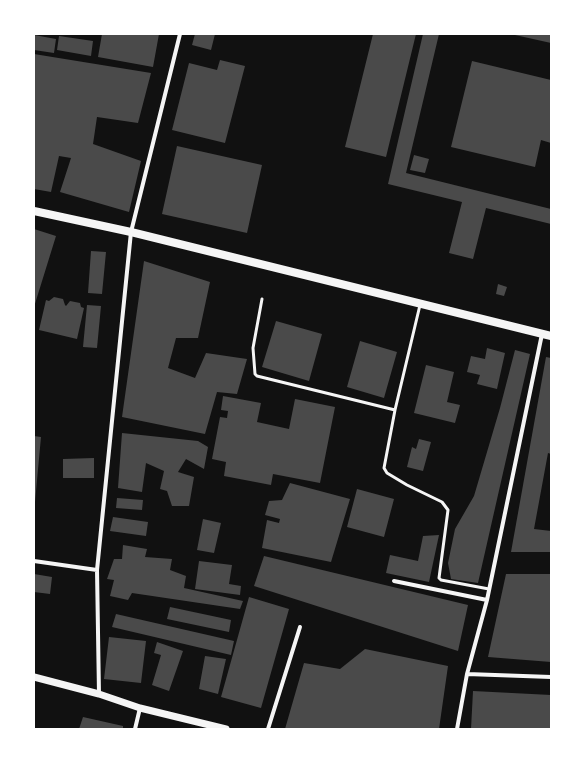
<!DOCTYPE html>
<html>
<head>
<meta charset="utf-8">
<style>
  body { margin:0 }
  #map { position:relative; width:585px; height:763px; overflow:hidden; background:#111; font-family:"Noto Sans",sans-serif }
  canvas { display:block }
  .frame { position:absolute; inset:0; border:35px solid #fff; pointer-events:none }
</style>
</head>
<body>
<div id="map">
<canvas width="585" height="763"></canvas>
<div class="frame"></div>
</div>
<script>
const c = document.querySelector('canvas').getContext('2d');
c.lineJoin = 'round';
function paint(path, color) { c.fillStyle = color; c.fill(path, 'evenodd'); }
const toPath = rows => new Path2D(rows.map(r => 'M' + r).join(''));
function stroke(path, color, width, dash) { c.strokeStyle = color; c.lineWidth = width; c.lineCap = dash ? 'butt' : 'round'; c.setLineDash(dash || []); c.stroke(path); }
const building = toPath([
  [102,34,159,34,153,67,98,57],
  [195,34,215,34,211,50,192,45],
  [373,34,416,34,386,157,345,147],
  [423,34,439,34,406,173,551,209,551,224,486,208,473,259,449,253,462,202,388,184],
  [515,34,551,34,551,43,515,35],
  [34,35,56,39,54,53,34,50],
  [59,36,93,41,91,56,57,50],
  [34,54,151,73,138,123,97,117,93,144,141,161,129,212,60,192,71,158,59,156,51,192,34,189],
  [220,60,245,66,225,143,172,130,189,63,217,70],
  [472,61,551,80,551,111,550,114,551,114,551,143,541,140,535,167,451,147],
  [177,146,262,165,247,233,162,214],
  [414,155,429,159,425,173,410,170],
  [34,229,56,236,34,307],
  [91,251,106,252,102,294,88,293],
  [144,261,210,282,198,338,176,338,168,368,195,378,206,353,247,359,237,394,217,392,205,434,122,417],
  [498,284,507,287,504,296,496,294],
  [54,297,63,299,65,305,66,306,70,301,80,303,81,307,84,308,77,339,39,330,46,300,49,301],
  [87,305,101,306,97,348,83,347],
  [276,321,322,334,309,381,262,367],
  [360,341,397,352,384,398,347,387],
  [487,348,505,353,497,389,477,384,480,375,467,372,471,356,485,359],
  [515,350,530,354,478,583,451,579,448,563,455,529,474,496,500,408],
  [546,357,551,358,551,454,548,453,534,529,551,531,551,552,511,552],
  [426,365,454,372,447,402,460,405,455,423,414,413],
  [223,396,261,403,257,422,289,429,295,399,335,407,320,483,273,474,271,485,224,476,226,462,212,459,220,417,227,418,228,411,221,410],
  [122,433,198,441,208,447,204,469,186,459,178,472,194,477,189,506,172,506,167,491,160,489,164,471,146,463,142,492,118,488],
  [34,436,41,437,35,502,34,502],
  [419,439,431,442,423,471,407,467,412,447,416,449],
  [94,458,94,478,63,478,63,459],
  [290,483,350,499,331,562,262,548,267,520,279,523,280,519,265,515,269,501,282,500],
  [357,489,394,499,384,537,347,527],
  [117,498,143,500,142,510,116,508],
  [113,517,148,522,146,536,110,531],
  [203,519,221,523,214,553,197,550],
  [439,535,429,582,386,573,390,555,418,561,423,536],
  [123,545,147,549,145,557,172,559,170,570,186,576,184,588,243,601,240,609,132,593,128,600,110,596,114,580,107,579,114,559,122,559],
  [264,556,468,605,458,651,254,586],
  [199,561,232,565,229,584,241,586,240,595,195,589],
  [34,574,52,577,50,594,34,592],
  [506,574,551,574,551,662,488,657],
  [249,597,289,609,261,708,221,697],
  [170,607,231,620,229,632,167,619],
  [116,614,234,641,231,655,112,627],
  [109,637,146,641,141,683,104,679],
  [157,642,183,651,169,691,152,685,161,655,154,653],
  [365,649,448,666,439,729,285,729,304,663,340,669],
  [205,656,226,659,218,694,199,689],
  [473,691,551,695,551,729,471,729],
  [83,717,123,726,123,729,79,729]
]);
const service = toPath([
  [262,299,253,348,255,374,257,376,395,410,420,305],
  [395,410,384,468,387,473,407,485,442,502,448,510,439,578,441,580,489,589]
]);
const minor = toPath([
  [34,561,97,570],
  [394,581,487,600],
  [467,674,551,677],
  [99,694,97,570,131,232,180,34],
  [135,729,140,708],
  [268,729,300,627],
  [457,729,467,674,487,600,542,334]
]);
const tertiary = toPath([
  [34,677,99,694,140,708,226,729]
]);
const secondary = toPath([
  [34,211,131,232,551,336]
]);
paint(building, '#4a4a4a');
stroke(service, '#f5f5f5', 3);
stroke(minor, '#f5f5f5', 4);
stroke(tertiary, '#f5f5f5', 7);
stroke(secondary, '#f5f5f5', 8);
</script>
</body>
</html>
